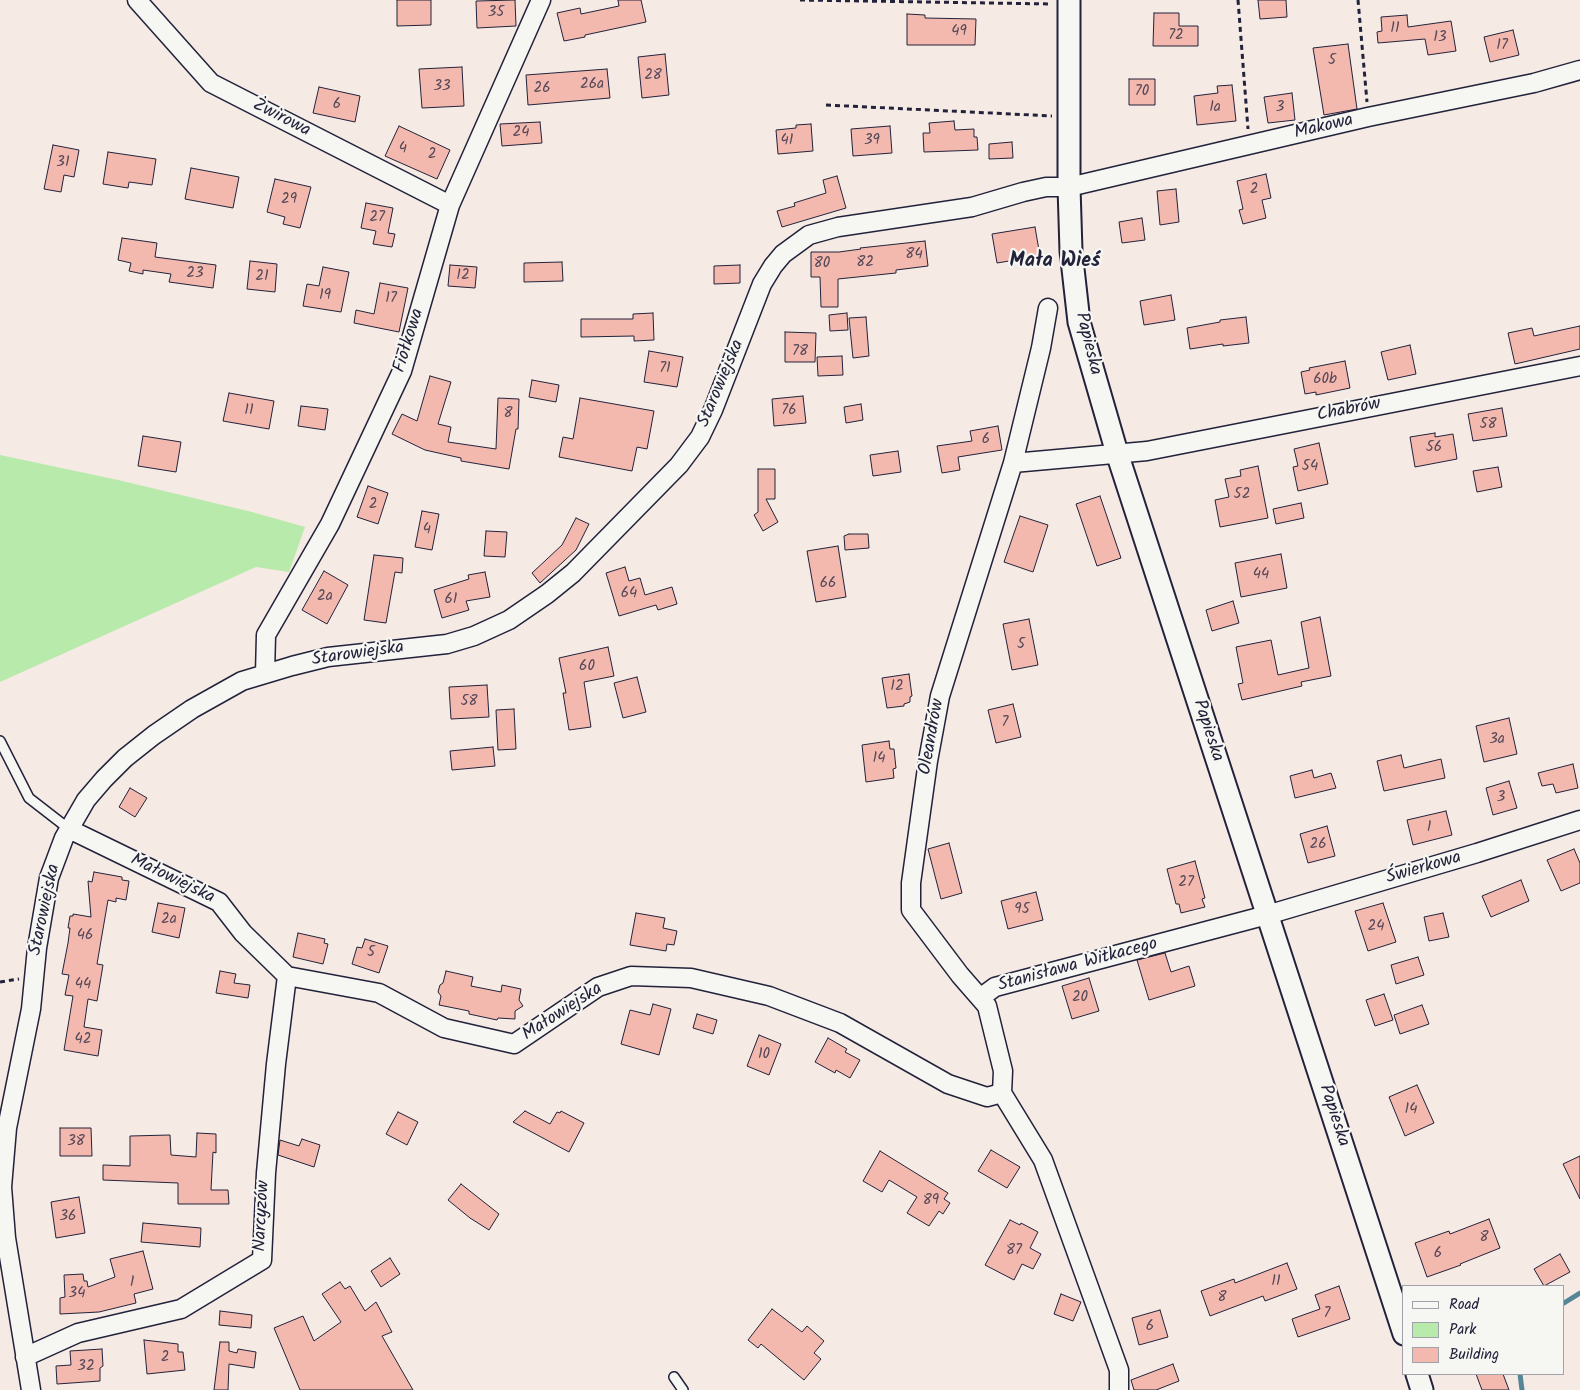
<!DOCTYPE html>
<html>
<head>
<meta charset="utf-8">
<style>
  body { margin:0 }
  #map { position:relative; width:1580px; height:1390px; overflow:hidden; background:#f5eae4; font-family:Kalam,sans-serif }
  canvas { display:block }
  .legend { position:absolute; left:1402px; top:1285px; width:162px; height:90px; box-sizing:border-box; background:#f6f6f2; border:1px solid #a1a1a9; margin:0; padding:6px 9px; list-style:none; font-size:15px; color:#22223b }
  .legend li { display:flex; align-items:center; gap:10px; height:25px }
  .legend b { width:25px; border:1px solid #a1a1a9 }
</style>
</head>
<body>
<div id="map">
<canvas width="1580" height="1390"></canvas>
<ul class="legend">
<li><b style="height:6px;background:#f6f6f2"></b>Road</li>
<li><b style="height:14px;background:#b7eaab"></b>Park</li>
<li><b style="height:14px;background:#f3b9ae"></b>Building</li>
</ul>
</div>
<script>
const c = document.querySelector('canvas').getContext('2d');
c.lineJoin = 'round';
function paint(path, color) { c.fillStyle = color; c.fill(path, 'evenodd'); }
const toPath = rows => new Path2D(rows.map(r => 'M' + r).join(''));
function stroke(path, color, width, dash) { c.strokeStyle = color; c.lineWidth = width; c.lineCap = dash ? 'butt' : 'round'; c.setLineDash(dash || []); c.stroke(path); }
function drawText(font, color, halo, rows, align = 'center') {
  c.font = font + ' Kalam,sans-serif'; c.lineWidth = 4.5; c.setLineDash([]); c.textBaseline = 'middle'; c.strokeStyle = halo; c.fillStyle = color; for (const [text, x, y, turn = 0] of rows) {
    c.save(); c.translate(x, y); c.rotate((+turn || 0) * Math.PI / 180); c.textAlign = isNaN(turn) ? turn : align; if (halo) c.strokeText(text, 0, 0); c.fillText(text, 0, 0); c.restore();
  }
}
const green = toPath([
  [0,455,118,480,252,512,305,527,289,572,256,567,0,682]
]);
const stream = toPath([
  [1564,1303,1580,1293],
  [1520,1374,1522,1390]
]);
const building = toPath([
  [397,0,431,0,431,25,397,26,397,0],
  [515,0,516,26,477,28,476,1,515,0],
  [618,0,641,0,646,22,585,35,585,37,564,41,557,13,580,8,581,14,619,6,618,0],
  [1258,0,1286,0,1287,17,1260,19,1258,0],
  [1154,13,1179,13,1179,26,1198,26,1198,46,1153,46,1154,13],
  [907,14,925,15,925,18,976,19,975,45,907,45,907,14],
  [1407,15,1408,27,1451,21,1456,51,1428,55,1425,39,1378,43,1377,32,1382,31,1381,17,1407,15],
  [1513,30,1519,55,1490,62,1484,37,1513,30],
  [1348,44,1357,109,1324,115,1313,48,1348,44],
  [665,54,669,95,642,98,638,57,665,54],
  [462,67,464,106,422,108,419,69,462,67],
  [607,69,610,98,528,105,526,75,607,69],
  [1129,79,1155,79,1155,105,1129,105,1129,79],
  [1232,85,1236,121,1197,125,1194,96,1218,93,1217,86,1232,85],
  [319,87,360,96,355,122,313,113,319,87],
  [1292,93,1295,120,1268,123,1264,97,1292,93],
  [954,121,955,130,974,129,974,137,977,137,978,150,924,152,923,133,930,133,929,123,954,121],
  [540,122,542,143,502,146,500,124,540,122],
  [811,124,813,151,778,154,776,130,796,128,796,125,811,124],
  [399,126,450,150,437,179,385,156,399,126],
  [890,126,892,153,853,156,851,129,890,126],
  [1012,142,1013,158,989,159,989,144,1012,142],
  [53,145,79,150,74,177,64,175,61,192,44,189,53,145],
  [108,152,156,159,152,185,129,182,128,188,103,184,108,152],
  [191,168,239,177,233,208,185,199,191,168],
  [1266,174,1271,198,1262,200,1266,218,1243,224,1239,210,1243,209,1237,181,1266,174],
  [837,176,846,208,782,227,777,211,795,206,794,203,826,193,823,180,837,176],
  [275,179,311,187,300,228,283,224,285,217,267,212,275,179],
  [1176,189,1179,222,1160,225,1157,191,1176,189],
  [366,203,393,208,388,233,395,234,392,247,373,244,376,231,361,228,366,203],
  [1142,218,1145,240,1122,243,1119,222,1142,218],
  [1035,227,1040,256,997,263,992,234,1035,227],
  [122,238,157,243,155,257,216,265,213,288,169,282,171,274,143,270,143,274,129,271,131,263,118,260,122,238],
  [925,241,928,266,896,270,896,273,838,279,838,307,821,307,820,277,811,277,811,252,839,252,861,249,860,248,925,241],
  [250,261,277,264,275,292,247,289,250,261],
  [562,262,563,281,524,282,524,263,562,262],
  [450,265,477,267,475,288,448,286,450,265],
  [740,265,740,283,714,284,714,266,740,265],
  [323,267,349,272,341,312,303,306,307,284,319,286,323,267],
  [380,283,408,288,399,332,354,323,356,310,374,314,380,283],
  [1171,295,1175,320,1144,325,1140,301,1171,295],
  [653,313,654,340,634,341,634,336,581,337,581,319,633,319,633,314,653,313],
  [847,313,848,330,830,331,829,315,847,313],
  [866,317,869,356,853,358,849,318,866,317],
  [1246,317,1249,343,1223,346,1223,344,1190,349,1187,328,1220,322,1220,320,1246,317],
  [1580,326,1580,349,1515,364,1508,333,1532,328,1534,336,1580,326],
  [785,332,816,333,815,362,785,362,785,332],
  [1410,345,1416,374,1388,380,1381,352,1410,345],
  [649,351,683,357,677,387,644,382,649,351],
  [842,356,843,375,818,376,817,357,842,356],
  [1345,361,1350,388,1316,395,1316,392,1305,394,1301,372,1310,370,1309,368,1345,361],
  [430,376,451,382,438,424,451,427,448,442,496,449,498,398,519,399,518,429,516,429,509,469,461,461,461,458,425,450,392,434,402,414,417,421,430,376],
  [532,380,559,385,556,402,529,397,532,380],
  [229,393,274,401,269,429,223,421,229,393],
  [803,396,806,423,774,426,772,399,803,396],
  [580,398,654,411,647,449,637,447,632,471,559,457,563,437,573,439,580,398],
  [861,404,863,420,846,423,844,407,861,404],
  [301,406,328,409,325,430,298,426,301,406],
  [1502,408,1507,436,1473,441,1468,414,1502,408],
  [998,426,1002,450,958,457,960,470,942,473,937,446,972,441,970,431,998,426],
  [1435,433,1435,437,1453,434,1457,459,1415,467,1410,437,1435,433],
  [143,436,181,442,176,472,138,466,143,436],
  [1319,443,1328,484,1298,491,1293,467,1298,466,1294,449,1319,443],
  [898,451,901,472,873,476,870,455,898,451],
  [1258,466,1268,518,1220,527,1215,500,1229,497,1225,479,1241,476,1240,470,1258,466],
  [1498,467,1502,487,1477,492,1473,471,1498,467],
  [758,469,775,469,775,499,766,499,778,522,763,531,754,515,758,512,758,469],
  [368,486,388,493,378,524,357,517,368,486],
  [1100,496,1121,558,1097,566,1076,504,1100,496],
  [1301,503,1304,518,1276,524,1273,509,1301,503],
  [422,511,439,514,432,550,415,547,422,511],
  [1020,516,1048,525,1033,572,1004,562,1020,516],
  [576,518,589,524,576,550,540,583,532,573,562,545,576,518],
  [486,531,507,532,505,557,484,556,486,531],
  [849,534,868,534,869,548,845,550,844,536,849,534],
  [838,546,846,597,816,602,807,551,838,546],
  [1281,554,1287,588,1241,597,1235,563,1281,554],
  [374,555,403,558,402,573,395,572,386,623,364,620,374,555],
  [625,567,629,581,640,578,645,595,672,587,677,604,658,610,656,605,619,616,606,573,625,567],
  [324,571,348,585,327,624,302,610,324,571],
  [485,572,490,597,466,601,469,610,442,618,434,590,469,579,468,575,485,572],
  [1233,601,1239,623,1212,631,1206,610,1233,601],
  [1320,617,1331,676,1301,682,1302,686,1242,700,1238,684,1243,683,1236,647,1271,640,1278,675,1309,668,1301,622,1320,617],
  [1029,619,1038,665,1012,670,1003,624,1029,619],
  [608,647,614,676,584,682,591,727,569,730,563,693,566,693,559,658,608,647],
  [909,674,912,696,910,697,910,702,904,704,904,706,887,708,882,678,909,674],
  [637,677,646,712,623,718,614,683,637,677],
  [487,685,489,717,451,719,449,687,487,685],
  [1013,704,1021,737,996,743,988,710,1013,704],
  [514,709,516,749,498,750,496,710,514,709],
  [1509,718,1517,754,1484,762,1476,726,1509,718],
  [889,741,890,749,894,749,896,768,893,769,894,778,866,782,862,745,889,741],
  [493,747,495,766,452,770,450,751,493,747],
  [1401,755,1404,768,1441,759,1445,778,1384,791,1377,761,1401,755],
  [1573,764,1578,788,1556,793,1553,784,1542,786,1538,773,1573,764],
  [1312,770,1314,778,1331,773,1336,788,1295,798,1290,776,1312,770],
  [1509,781,1517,808,1493,815,1486,788,1509,781],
  [130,788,147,798,135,817,119,807,130,788],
  [1446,811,1452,835,1413,845,1407,820,1446,811],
  [1327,826,1335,856,1308,863,1300,834,1327,826],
  [949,843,962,893,941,899,928,849,949,843],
  [1574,849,1580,863,1580,883,1561,891,1547,860,1574,849],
  [1195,861,1205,898,1202,899,1205,907,1181,913,1179,904,1176,904,1167,869,1195,861],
  [94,872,122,877,122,880,129,881,126,900,116,898,116,902,108,900,97,964,103,965,97,1001,88,999,84,1027,102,1030,98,1056,64,1050,73,996,65,995,69,975,62,974,68,943,70,928,68,928,70,916,73,916,73,914,91,917,88,881,92,882,94,872],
  [1521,880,1529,901,1491,917,1482,896,1521,880],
  [1036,892,1043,920,1008,929,1001,901,1036,892],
  [158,903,185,908,179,938,152,932,158,903],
  [1383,903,1396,942,1368,951,1355,911,1383,903],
  [636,913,665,918,663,928,677,931,674,945,667,944,666,951,630,945,636,913],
  [1443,913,1449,937,1429,941,1424,917,1443,913],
  [298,933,325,939,324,943,328,944,323,964,293,957,298,933],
  [365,939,388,946,379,973,352,964,357,947,362,948,365,939],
  [1165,953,1171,972,1189,966,1195,986,1149,1000,1137,960,1165,953],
  [1418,957,1424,975,1396,984,1391,965,1418,957],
  [220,971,236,974,234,983,250,985,248,998,216,993,220,971],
  [446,971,473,977,471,986,501,992,502,985,521,989,519,1000,523,1006,515,1011,515,1019,498,1018,497,1020,469,1014,469,1011,439,1005,441,996,438,992,440,985,443,983,446,971],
  [1089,978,1099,1011,1072,1019,1062,986,1089,978],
  [1384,994,1393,1020,1375,1026,1366,1000,1384,994],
  [653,1004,671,1009,659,1055,621,1044,630,1010,650,1015,653,1004],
  [1422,1005,1429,1024,1400,1034,1394,1015,1422,1005],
  [697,1014,717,1020,713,1034,693,1028,697,1014],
  [759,1035,781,1044,769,1075,747,1066,759,1035],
  [828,1038,847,1049,845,1052,860,1060,850,1078,836,1070,835,1073,815,1062,828,1038],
  [1417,1085,1434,1123,1405,1136,1389,1097,1417,1085],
  [525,1111,550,1124,557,1112,560,1113,561,1111,584,1123,569,1152,513,1122,525,1111],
  [398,1112,418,1122,407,1145,386,1134,398,1112],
  [60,1128,91,1128,92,1156,60,1156,60,1128],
  [197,1133,216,1134,216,1153,213,1152,211,1190,228,1190,229,1204,178,1204,178,1183,103,1180,103,1165,130,1166,130,1136,170,1135,171,1155,196,1157,197,1133],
  [302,1139,320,1145,314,1167,278,1155,280,1140,299,1146,302,1139],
  [991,1150,1020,1167,1007,1188,978,1171,991,1150],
  [880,1151,948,1193,944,1199,950,1203,943,1214,939,1211,929,1226,907,1213,917,1197,889,1180,882,1192,863,1181,880,1151],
  [1580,1156,1580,1199,1563,1164,1580,1156],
  [461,1184,499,1214,489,1230,470,1218,448,1200,461,1184],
  [79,1197,85,1233,56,1238,51,1202,79,1197],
  [1489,1219,1500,1248,1460,1264,1461,1265,1427,1277,1415,1243,1449,1231,1450,1234,1489,1219],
  [1010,1220,1020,1225,1021,1223,1038,1232,1030,1248,1041,1254,1033,1269,1022,1264,1014,1280,985,1265,1010,1220],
  [143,1223,201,1228,200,1247,141,1242,143,1223],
  [143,1251,153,1289,134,1294,136,1303,99,1312,60,1314,60,1298,65,1297,64,1275,83,1274,84,1281,87,1281,88,1287,115,1277,110,1259,143,1251],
  [1560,1254,1570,1272,1544,1286,1534,1269,1560,1254],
  [390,1258,400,1274,381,1287,371,1271,390,1258],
  [1287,1263,1297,1289,1265,1301,1263,1296,1210,1316,1201,1291,1234,1279,1235,1283,1287,1263],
  [340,1282,345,1289,350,1286,365,1311,376,1302,392,1332,382,1336,413,1390,300,1390,274,1328,303,1316,314,1341,341,1322,322,1294,340,1282],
  [1339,1286,1350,1319,1298,1337,1292,1319,1320,1309,1315,1295,1339,1286],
  [1061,1294,1081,1302,1073,1321,1054,1314,1061,1294],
  [772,1309,802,1332,807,1326,824,1341,814,1353,821,1359,804,1380,761,1344,758,1348,748,1340,772,1309],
  [1160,1310,1168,1337,1139,1345,1132,1318,1160,1310],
  [220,1311,252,1315,251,1328,219,1325,220,1311],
  [144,1340,178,1344,178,1352,183,1352,185,1370,147,1374,144,1340],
  [220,1342,229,1342,229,1351,237,1353,238,1349,256,1352,254,1368,229,1364,228,1390,214,1390,220,1342],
  [102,1349,103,1366,100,1368,100,1381,57,1384,56,1366,71,1365,70,1351,102,1349],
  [1173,1364,1179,1381,1156,1390,1134,1390,1131,1380,1173,1364],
  [1476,1374,1503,1374,1509,1390,1482,1390,1476,1374]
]);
const path = toPath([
  [800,0,1052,4],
  [1238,0,1248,129],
  [1358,0,1367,102],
  [826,105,1052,116],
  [0,982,19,979]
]);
const service = toPath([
  [0,741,29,798,69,829],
  [674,1377,683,1390]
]);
const minor = toPath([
  [137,0,211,83,450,205],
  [1048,308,1041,348,1013,463,940,696,928,761,911,883,911,910,960,975,987,1006,1003,1071,1002,1093,1043,1160,1119,1370,1119,1390],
  [1013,463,1147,451,1580,366],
  [265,674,266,635,330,524,402,371,450,205,541,0],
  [69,829,219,902,243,933,287,976,379,993,444,1028,514,1044,598,987,631,976,691,978,769,996,840,1023,948,1084,987,1097,1002,1093],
  [980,998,995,987,1267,915,1477,853,1580,820],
  [25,1357,78,1333,181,1309,262,1260,266,1173,276,1064,287,976],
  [31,1390,6,1238,2,1187,7,1128,31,1009,37,948,49,878,64,838,86,800,104,779,125,758,154,735,192,709,242,681,292,666,328,657,447,644,474,636,509,620,547,594,573,573,679,465,700,437,713,410,762,284,773,266,783,254,809,235,838,227,972,207,1023,192,1046,187,1069,187,1368,117,1534,83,1580,70]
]);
const tertiary = toPath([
  [1069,0,1069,187,1071,251,1079,322,1117,453,1404,1334],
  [1417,1374,1422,1390]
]);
const numberNames = [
  ["35",496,13],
  ["11",1395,29],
  ["49",959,32],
  ["72",1176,36],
  ["13",1440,38],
  ["17",1502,46],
  ["5",1332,61],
  ["28",653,76],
  ["26a",592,85],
  ["33",442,87],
  ["26",542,89],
  ["70",1142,92],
  ["6",337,105],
  ["1a",1215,108],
  ["3",1280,108],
  ["24",521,133],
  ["41",787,141],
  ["39",872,141],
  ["4",403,149],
  ["2",432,155],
  ["31",63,163],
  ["2",1254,190],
  ["29",289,200],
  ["27",377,218],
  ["84",914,255],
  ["82",865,263],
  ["80",822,264],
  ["23",195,274],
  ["12",463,276],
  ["21",262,277],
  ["19",325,296],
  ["17",391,299],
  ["78",800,352],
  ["71",665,369],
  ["60b",1325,380],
  ["11",249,411],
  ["76",789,411],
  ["8",508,414],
  ["58",1488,425],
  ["6",986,440],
  ["56",1434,448],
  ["54",1310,467],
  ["52",1242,495],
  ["2",373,505],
  ["4",427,530],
  ["44",1261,575],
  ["66",828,584],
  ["64",629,594],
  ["2a",325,597],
  ["61",451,600],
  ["5",1021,645],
  ["60",587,667],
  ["12",897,687],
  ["58",469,702],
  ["7",1005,723],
  ["3a",1497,740],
  ["14",879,759],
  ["3",1501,798],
  ["1",1429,828],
  ["26",1318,845],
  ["27",1186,883],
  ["95",1022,910],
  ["2a",169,920],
  ["24",1376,927],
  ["46",85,936],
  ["5",371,953],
  ["44",83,985],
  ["20",1080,998],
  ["42",83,1040],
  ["10",764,1055],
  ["14",1411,1110],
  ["38",76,1142],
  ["89",931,1201],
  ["36",68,1217],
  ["8",1484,1238],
  ["87",1014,1251],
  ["6",1438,1254],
  ["11",1276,1282],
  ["1",132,1283],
  ["34",77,1294],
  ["8",1222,1298],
  ["7",1327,1314],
  ["6",1150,1327],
  ["2",165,1358],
  ["32",86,1367]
];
const streetNames = [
  ["Żwirowa",281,119,27],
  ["Makowa",1324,128,-13],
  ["Fiołkowa",410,341,-73],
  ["Papieska",1087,344,76],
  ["Starowiejska",722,384,-67],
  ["Chabrów",1349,411,-11],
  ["Starowiejska",358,655,-8],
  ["Papieska",1207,731,72],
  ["Oleandrów",933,737,-80],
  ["Świerkowa",1424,869,-16],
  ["Małowiejska",172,880,26],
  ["Starowiejska",46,910,-78],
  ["Stanisława Witkacego",1078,966,-15],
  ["Małowiejska",563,1013,-33],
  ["Papieska",1333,1116,72],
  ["Narcyzów",263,1216,-87]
];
const quarterNames = [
  ["Mała Wieś",1055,263]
];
paint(green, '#b7eaab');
stroke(stream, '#568695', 5);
paint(building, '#f3b9ae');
stroke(building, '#22223b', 1);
stroke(service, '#22223b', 12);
stroke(minor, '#22223b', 21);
stroke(tertiary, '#22223b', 25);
stroke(path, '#22223b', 3, [5, 4]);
stroke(service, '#f6f6f2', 9);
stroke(minor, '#f6f6f2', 18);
stroke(tertiary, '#f6f6f2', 21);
drawText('15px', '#564858', null, numberNames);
drawText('18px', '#22223b', '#f6f6f2', streetNames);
drawText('bold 20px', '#22223b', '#f6f6f2', quarterNames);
</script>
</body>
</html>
